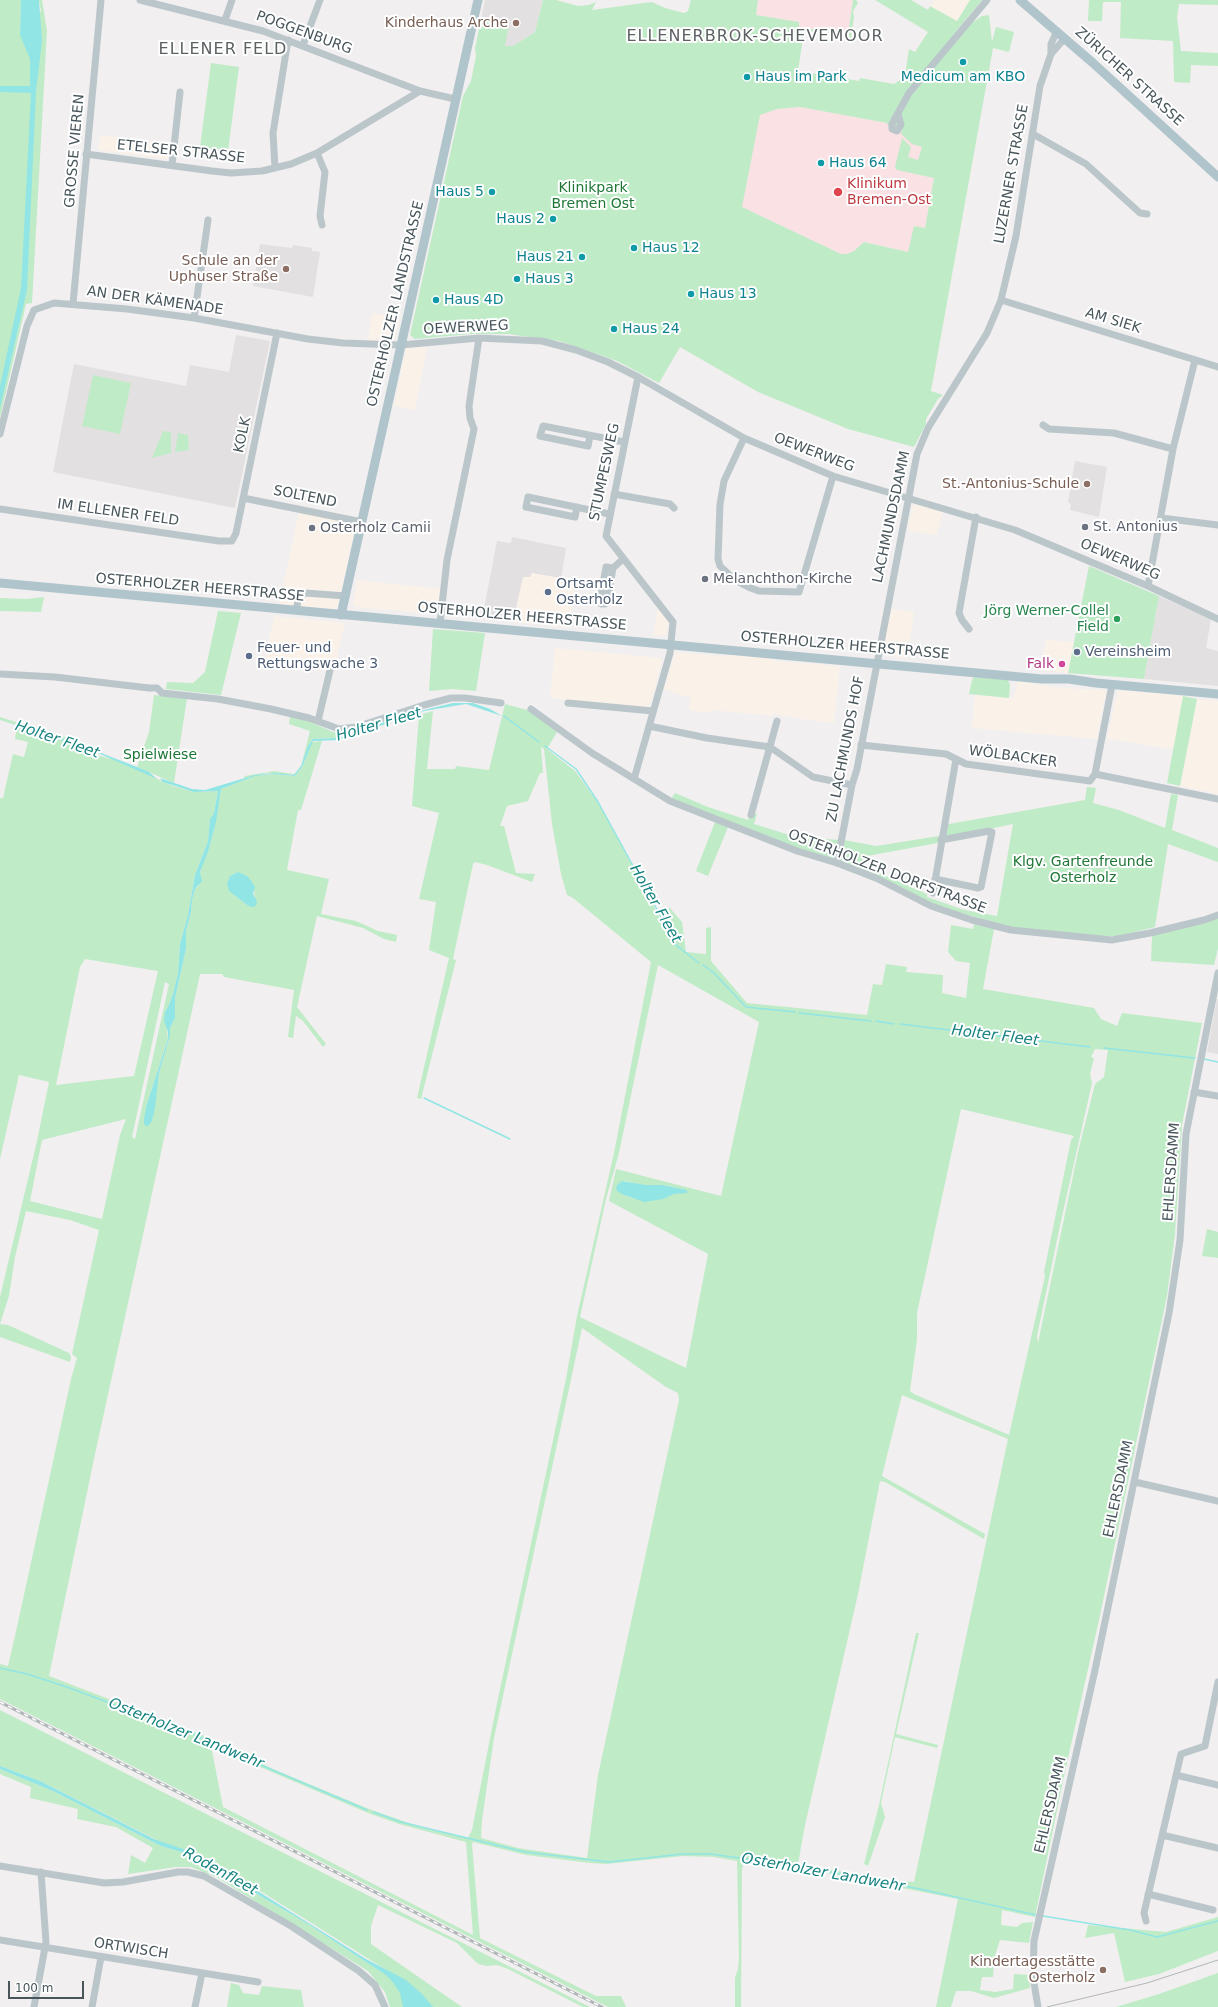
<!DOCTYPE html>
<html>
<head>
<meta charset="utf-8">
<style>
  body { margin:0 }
  #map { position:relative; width:1218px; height:2007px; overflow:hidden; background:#f1efef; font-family:"DejaVu Sans",sans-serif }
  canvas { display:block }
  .scale { position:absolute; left:8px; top:1981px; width:76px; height:18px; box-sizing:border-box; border:2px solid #48565b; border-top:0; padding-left:5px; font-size:12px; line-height:14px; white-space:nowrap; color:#48565b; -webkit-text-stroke:3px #fff; paint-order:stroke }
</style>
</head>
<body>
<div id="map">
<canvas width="1218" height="2007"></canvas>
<div class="scale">100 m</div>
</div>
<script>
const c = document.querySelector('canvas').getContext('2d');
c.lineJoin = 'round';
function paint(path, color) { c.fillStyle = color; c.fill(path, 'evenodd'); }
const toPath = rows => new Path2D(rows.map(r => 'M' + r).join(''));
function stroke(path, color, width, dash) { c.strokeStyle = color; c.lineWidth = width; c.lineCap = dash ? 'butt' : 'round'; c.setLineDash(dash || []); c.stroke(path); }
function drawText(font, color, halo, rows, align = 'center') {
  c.font = font + ' "DejaVu Sans",sans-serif'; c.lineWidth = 4; c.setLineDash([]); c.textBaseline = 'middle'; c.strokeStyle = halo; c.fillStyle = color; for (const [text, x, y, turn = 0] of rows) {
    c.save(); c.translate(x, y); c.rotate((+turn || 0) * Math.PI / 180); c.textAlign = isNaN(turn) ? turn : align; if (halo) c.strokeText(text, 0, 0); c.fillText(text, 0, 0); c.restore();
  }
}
const commercial = toPath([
  [934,0,970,0,957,22,930,6],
  [100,135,170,145,168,159,98,150],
  [372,313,400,319,394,341,368,342],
  [427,347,415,410,394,406,406,348],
  [913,504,943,512,936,535,908,530],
  [299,512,356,524,337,609,279,605],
  [532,573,576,580,568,627,513,622,523,577],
  [357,580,440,589,437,614,355,607,353,604],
  [658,609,669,621,666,636,653,635],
  [891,609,914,612,907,658,888,656,886,653,884,645],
  [274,616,345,623,335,664,283,659,282,667,264,664],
  [1046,640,1074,642,1068,673,1040,670],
  [555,648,660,658,662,662,649,708,550,698],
  [675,652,721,656,735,655,774,659,775,661,840,666,834,723,808,720,774,714,773,716,711,710,710,713,689,710,691,698,664,689],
  [1018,681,1059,688,1105,690,1106,692,1097,739,972,728,975,695,1014,698],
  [1118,690,1183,696,1174,750,1107,738],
  [1197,699,1218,701,1218,794,1180,786]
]);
const education = toPath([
  [485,0,543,0,535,32,513,46,504,47,481,20],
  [260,244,292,248,293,245,312,248,312,251,320,252,313,297,253,286],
  [236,335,270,341,235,508,53,472,74,364,186,386,190,365,229,372],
  [1075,461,1107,467,1099,517,1070,510,1071,504,1068,502],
  [512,537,566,548,561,578,532,573,530,577,523,577,513,622,482,619,497,541,511,543],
  [1159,596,1211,619,1206,648,1218,651,1218,686,1144,679],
  [1217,999,1218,999,1218,1054,1207,1052]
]);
const medical = toPath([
  [758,0,853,0,848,35,798,27,799,22,756,15],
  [800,107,887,123,889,127,919,136,934,177,925,228,914,227,909,252,864,242,854,251,847,255,841,254,741,207,760,115,777,109]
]);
const green = toPath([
  [0,0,21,0,20,35,41,11,39,0,42,0,47,31,32,303,26,304,0,418],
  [543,0,556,0,578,6,589,5,596,2,592,10,652,2,665,8,684,13,688,11,691,0,758,0,756,15,799,22,799,27,848,35,853,0,856,0,858,3,853,11,854,16,851,39,804,31,798,71,859,81,860,78,894,84,900,80,902,69,906,69,909,49,915,52,928,32,875,0,911,0,928,10,930,6,957,21,970,0,982,0,952,36,982,16,989,15,992,42,996,27,1014,32,1009,52,993,48,931,391,943,395,938,399,926,419,926,424,914,447,848,429,758,392,680,347,659,383,617,361,559,341,508,334,471,334,415,339,410,335,463,96,471,81,476,56,475,48,481,20,509,25,505,46,513,46,535,32],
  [800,107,887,123,889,127,902,130,901,134,912,144,922,147,918,160,908,157,911,147,902,138,895,167,897,170,934,178,925,228,914,226,908,252,864,242,854,251,847,254,841,254,742,207,760,115,777,109],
  [1089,0,1218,0,1218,5,1179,4,1177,17,1181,51,1218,53,1218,66,1191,65,1190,83,1174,82,1173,41,1120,38,1121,2,1103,2,1102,21,1088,21],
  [211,63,239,67,228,151,200,147],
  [93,375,131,383,120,434,82,426],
  [163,431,171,432,171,453,152,458],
  [178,433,188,435,189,450,175,452],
  [1089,566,1159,596,1144,679,1068,673],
  [44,597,41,612,0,611,0,598,26,599],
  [218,611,241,613,221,695,166,689,167,682,193,683,205,672],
  [433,629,485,633,476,691,452,689,429,691],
  [974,677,1008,680,1010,685,1009,698,969,694,972,680],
  [154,695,187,698,174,783,137,767,149,732],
  [1183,696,1197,699,1180,786,1167,783],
  [505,704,531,711,557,732,547,749,575,771,601,807,662,922,666,919,669,907,682,922,686,952,706,954,706,928,711,927,711,961,747,1003,867,1015,873,984,882,985,886,964,907,967,906,972,943,975,942,993,966,998,970,963,956,961,948,952,951,925,973,929,974,924,994,929,983,989,1094,1008,1101,1019,1117,1026,1122,1013,1202,1023,1182,1125,1175,1234,1167,1296,1099,1620,1064,1776,1035,1917,1002,1910,1001,1925,1017,1927,1022,1923,1033,1922,1029,1943,1000,1940,994,1959,993,1977,982,1977,980,1990,995,1992,1013,1989,1014,1974,1029,1975,1030,1988,994,1998,971,1991,956,1991,951,2007,936,2007,958,1899,801,1868,748,1862,744,1863,742,1869,741,2007,735,2007,735,1978,738,1969,739,1957,737,1861,714,1857,683,1856,606,1864,590,1863,526,1855,473,1842,472,1845,480,1938,596,1996,621,1996,626,2007,608,2007,0,1699,0,1664,8,1666,15,1636,71,1379,77,1358,72,1354,99,1230,70,1220,26,1211,15,1257,9,1296,0,1324,8,1325,69,1353,71,1357,70,1362,0,1337,0,1297,37,1141,49,1082,19,1075,0,1159,0,798,3,798,13,754,24,757,28,742,15,739,17,726,90,749,89,753,119,761,173,786,194,792,218,791,214,813,210,820,208,841,195,875,188,915,180,944,178,973,173,994,169,1005,165,1012,168,1039,147,1104,152,1121,159,1073,170,1036,170,1028,175,1018,175,998,186,949,186,931,191,912,192,900,195,889,199,885,201,866,208,852,214,828,221,789,255,776,272,774,295,776,302,767,312,742,322,741,301,810,298,810,287,870,329,879,321,914,356,921,378,931,397,935,396,942,384,939,363,928,317,916,297,1007,326,1044,323,1047,303,1021,296,1016,293,1038,288,1037,294,990,224,977,222,974,200,974,95,1454,49,1676,210,1738,273,1769,369,1809,423,1828,468,1838,472,1830,496,1708,566,1379,577,1316,614,1153,651,962,573,898,567,895,561,874,552,824,544,749,541,747,543,773,540,773,528,801,507,806,500,826,504,826,516,873,535,874,532,882,487,865,475,862,473,864,453,959,456,960,421,1099,417,1098,449,958,429,950,436,902,419,899,439,813,412,806,419,715,433,711,427,769,455,769,456,766,489,770],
  [238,872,254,891,256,906,247,905,229,891,230,876],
  [85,959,158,971,134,1076,56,1085,80,967],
  [658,965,759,1022,721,1196,616,1169,609,1201,708,1254,686,1368,580,1317,606,1199,619,1153],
  [165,982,169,984,135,1139,132,1137],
  [1095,1049,1108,1050,1104,1077,1095,1084,1078,1152,1038,1343,1037,1336,1061,1221,1092,1083,1090,1074,1094,1058,1091,1057],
  [961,1109,1074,1136,1071,1140,1044,1272,1045,1276,1009,1435,914,1394,910,1391,917,1339,917,1313],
  [126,1119,120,1135,102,1219,30,1201,42,1140],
  [625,1181,643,1185,663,1185,687,1190,687,1192,635,1199,624,1195,616,1186],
  [582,1328,666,1387,678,1393,679,1400,598,1775,587,1858,518,1848,481,1838,482,1820,494,1738],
  [902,1395,1008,1439,914,1882,892,1880,798,1864,805,1825,858,1594,880,1481,885,1482,984,1539,985,1534,882,1476],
  [211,1746,368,1813,399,1824,466,1842,473,1935,223,1807],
  [290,716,306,720,333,732,347,732,347,735,336,738,313,739,308,746,301,766,294,775,267,773,244,779,245,776,274,771,294,774,301,766,310,731,289,724],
  [0,717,68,738,68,740,0,720],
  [1087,787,1096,788,1093,803,1119,810,1165,828,1171,794,1178,795,1172,830,1218,848,1218,862,1168,844,1155,927,1119,936,1091,936,1010,927,936,906,671,799,675,793,708,807,748,820,750,812,757,814,754,824,799,838,844,840,876,846,939,836,943,825,1085,800],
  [1013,824,997,916,964,910,927,897,927,894,865,867,867,856,938,843,945,838],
  [715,822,728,827,708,876,696,871],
  [1218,917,1218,948,1214,965,1151,961,1152,935],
  [1207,1229,1218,1232,1218,1258,1202,1256],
  [916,1633,919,1633,896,1734,938,1745,937,1748,895,1737,881,1803,885,1817,868,1866,864,1864,879,1805],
  [0,1710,230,1826,590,2007,583,2007,508,1969,497,1965,487,1966,478,1964,457,1943,378,1905,371,1926,371,1944,462,2007,390,2007,385,1992,368,1971,216,1877,191,1867,176,1867,128,1874,131,1855,145,1863,153,1848,116,1827,77,1819,78,1809,30,1798,31,1787,0,1774,0,1769,55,1792,161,1846,191,1855,308,1924,385,1974,388,1971,254,1887,189,1851,163,1843,40,1781,0,1766],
  [1218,1917,1218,1951,1159,1974,1125,1982,1114,1933,1085,1938,1088,1925,1166,1932],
  [1218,1973,1218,2007,1116,2007,1159,1994],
  [231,1983,239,1985,243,1993,259,1995,262,1986,301,1990,304,2007,227,2007]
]);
const water = toPath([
  [21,0,39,0,42,41,36,92,27,290,0,408,0,386,21,288,31,93,0,92,0,86,30,86,30,59,20,35],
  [453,703,473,703,490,709,502,716,466,704,424,711,339,740,313,741,302,767,295,776,272,774,255,776,221,789,216,822,208,852,200,872,202,881,195,889,192,900,191,912,186,931,186,949,175,998,175,1018,170,1028,170,1036,159,1073,155,1108,152,1121,147,1127,144,1124,144,1119,147,1104,168,1039,168,1032,164,1021,165,1012,169,1005,173,994,178,973,180,944,188,915,195,875,208,841,210,819,214,813,218,791,194,792,163,782,160,778,192,789,205,790,255,775,275,773,294,775,301,766,308,746,313,739,336,738,411,713],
  [0,720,73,742,137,767,149,772,157,779,91,750],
  [238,872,247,876,252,882,255,887,253,894,257,901,256,906,252,907,247,905,229,891,227,884,230,876],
  [622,1181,646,1185,663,1185,687,1190,687,1193,674,1194,663,1199,644,1202,624,1195,617,1191,616,1186],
  [0,1766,40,1781,154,1839,189,1851,213,1863,366,1959,406,1980,422,1994,433,2007,403,2007,400,1993,392,1981,386,1975,308,1924,191,1855,161,1846,55,1792,0,1769]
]);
const stream = toPath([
  [504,716,539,742],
  [545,746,576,769,598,802,677,946,699,963],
  [703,965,713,972,746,1007,795,1012],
  [799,1013,871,1021],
  [876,1021,894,1024],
  [900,1024,1090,1047],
  [1104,1048,1195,1058],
  [1204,1059,1218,1062],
  [424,1098,510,1139],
  [0,1668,27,1674,67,1687,195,1735,270,1769,367,1810],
  [373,1812,401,1822,525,1852,609,1862,683,1854,710,1854,799,1866,920,1889,1036,1915],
  [1043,1916,1130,1930,1157,1937,1218,1921]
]);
const minor = toPath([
  [140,0,263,31,420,91,455,99],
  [225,20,232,0],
  [303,45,320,0],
  [1051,54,1065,38],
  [898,114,901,125,897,131,892,129,892,124,909,93,987,0],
  [1033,134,1086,164,1140,213,1147,214],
  [317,153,325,172,320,216,322,225],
  [86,154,212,171,231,173,262,171,291,164,317,153,420,91],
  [172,165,180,92],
  [275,168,273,133,288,40],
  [1001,300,1218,367],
  [73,304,101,0],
  [194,318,208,220],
  [1043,425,1049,429,1114,433,1173,449],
  [0,434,27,326,34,310,54,303,127,309,194,318,308,339,343,343,401,345,479,338,542,341,576,350,608,362,638,377,744,438,833,476,1015,530,1148,586,1218,619],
  [590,436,588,446,540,436,543,426,624,442],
  [744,438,724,481,720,504,718,559,720,566,735,580,748,587,759,591,799,592,833,476],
  [614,494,670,504,674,508],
  [243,498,362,522],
  [577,507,575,517,526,507,528,497,609,514],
  [0,509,219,541,232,541,236,533,277,333],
  [1161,518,1218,525],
  [613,568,606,567,600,601,601,604,605,604,607,602,613,568,623,559],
  [1148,586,1173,449,1195,360],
  [296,610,299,597,305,593,346,596],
  [440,623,447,560,474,429,470,418,469,406,479,338],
  [969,629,962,620,959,613,976,517],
  [0,674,55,677,149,688,157,688,162,693,218,699,271,709,309,718,339,729,356,727,424,705,451,698,465,698,501,703],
  [568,703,653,711],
  [531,709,592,753,670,801,797,851,837,863,876,878,931,906,972,920,1011,930,1112,940,1150,933,1204,920,1218,915],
  [318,721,331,666],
  [649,726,707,738,770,747,813,777,852,785],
  [861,745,946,754,966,764,1090,781,1095,774,1112,685],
  [1095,774,1218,799],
  [634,779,670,653,673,622,606,536,638,377],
  [751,815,777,721],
  [837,863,852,785,857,769,917,454,928,428,987,333,1001,300,1016,236,1040,86,1051,54,1051,44,1057,31],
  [935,879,978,888,981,887,992,832,989,831,941,840],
  [933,893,956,759],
  [1194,1092,1218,1096],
  [1135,1482,1218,1501],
  [1176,1775,1218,1785],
  [1162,1835,1218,1848],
  [0,1866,104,1883,123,1882,178,1872,188,1872,204,1876,291,1926,359,1971,375,1985,385,2007],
  [1148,1894,1213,1910],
  [1146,1921,1144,1913,1181,1754,1205,1746,1218,1682],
  [0,1940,258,1982],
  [34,2007,46,1942,41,1872],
  [92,2007,101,1957],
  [195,2007,202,1973],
  [1038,2007,1033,1977,1034,1941,1095,1670,1169,1313,1180,1240,1186,1134,1218,973]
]);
const major = toPath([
  [1020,0,1093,63,1218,177],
  [0,583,1042,679,1069,679,1096,683,1218,694],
  [341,615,478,0]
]);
const tram = toPath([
  [1047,2007,1147,1983,1218,1960]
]);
const rail = toPath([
  [0,1702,602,2007]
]);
const markers = [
  [516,23,4,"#8d6e63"],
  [963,62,4,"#0f9aa8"],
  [747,77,4,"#0f9aa8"],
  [821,163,4,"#0f9aa8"],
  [492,192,4,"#0f9aa8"],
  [838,192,5,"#e0444e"],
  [553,219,4,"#0f9aa8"],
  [634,248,4,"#0f9aa8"],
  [582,257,4,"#0f9aa8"],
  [286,269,4,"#8d6e63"],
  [517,279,4,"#0f9aa8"],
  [691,294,4,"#0f9aa8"],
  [436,300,4,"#0f9aa8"],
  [614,329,4,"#0f9aa8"],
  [1087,484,4,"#8d6e63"],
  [1085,527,4,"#6b7280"],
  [312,528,4,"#6b7280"],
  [705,579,4,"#6b7280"],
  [548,592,4,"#5c6f8a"],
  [1117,619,4,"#2e9e5b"],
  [1077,652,4,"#5c6f8a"],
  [249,656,4,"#5c6f8a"],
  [1062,664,4,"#d1479c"],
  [1103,1970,4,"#8d6e63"]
];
const educationNames = [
  ["Kinderhaus Arche",508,23],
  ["Schule an der",278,261],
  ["Uphuser Straße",278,277],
  ["St.-Antonius-Schule",1079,484],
  ["Kindertagesstätte",1095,1962],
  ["Osterholz",1095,1978]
];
const streetNames = [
  ["POGGENBURG",304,33,20],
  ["ZÜRICHER STRASSE",1129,77,42],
  ["GROSSE VIEREN",75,151,-85],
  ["ETELSER STRASSE",181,152,6],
  ["LUZERNER STRASSE",1012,174,-80],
  ["AN DER KÄMENADE",155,301,8],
  ["OSTERHOLZER LANDSTRASSE",396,304,-77],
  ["AM SIEK",1113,321,17],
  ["OEWERWEG",466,328,-3],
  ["KOLK",243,435,-78],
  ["OEWERWEG",814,453,21],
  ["STUMPESWEG",605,472,-78],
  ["SOLTEND",305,497,11],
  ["IM ELLENER FELD",118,513,8],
  ["LACHMUNDSDAMM",892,517,-78],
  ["OEWERWEG",1120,560,23],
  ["OSTERHOLZER HEERSTRASSE",200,588,5],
  ["OSTERHOLZER HEERSTRASSE",522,617,5],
  ["OSTERHOLZER HEERSTRASSE",845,646,5],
  ["ZU LACHMUNDS HOF",846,749,-79],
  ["WÖLBACKER",1013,757,8],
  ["OSTERHOLZER DORFSTRASSE",887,872,21],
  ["EHLERSDAMM",1172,1172,-86],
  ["EHLERSDAMM",1119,1489,-78],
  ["EHLERSDAMM",1051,1805,-77],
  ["ORTWISCH",131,1949,9]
];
const cultureNames = [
  ["Haus im Park",755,77],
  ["Medicum am KBO",963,77,"center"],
  ["Haus 64",829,163],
  ["Haus 5",484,192,"right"],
  ["Haus 2",545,219,"right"],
  ["Haus 12",642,248],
  ["Haus 21",574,257,"right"],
  ["Haus 3",525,279],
  ["Haus 13",699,294],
  ["Haus 4D",444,300],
  ["Haus 24",622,329]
];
const healthNames = [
  ["Klinikum",847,184],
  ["Bremen-Ost",847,200]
];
const parkNames = [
  ["Klinikpark",593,188],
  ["Bremen Ost",593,204],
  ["Spielwiese",160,755],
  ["Klgv. Gartenfreunde",1083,862],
  ["Osterholz",1083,878]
];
const worshipNames = [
  ["St. Antonius",1093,527],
  ["Osterholz Camii",320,528],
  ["Melanchthon-Kirche",713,579]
];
const serviceNames = [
  ["Ortsamt",556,584],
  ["Osterholz",556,600],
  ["Feuer- und",257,648],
  ["Rettungswache 3",257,664],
  ["Vereinsheim",1085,652]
];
const leisureNames = [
  ["Jörg Werner-Collel",1109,611],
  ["Field",1109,627]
];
const hotelNames = [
  ["Falk",1054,664]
];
const waterNames = [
  ["Holter Fleet",379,725,-16],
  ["Holter Fleet",57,740,19],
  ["Holter Fleet",655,904,60],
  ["Holter Fleet",995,1036,7],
  ["Osterholzer Landwehr",186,1734,22],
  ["Rodenfleet",220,1872,29],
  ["Osterholzer Landwehr",823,1873,10]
];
const quarterNames = [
  ["ELLENERBROK-SCHEVEMOOR",755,37],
  ["ELLENER FELD",223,50]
];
paint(commercial, '#faf2e9');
paint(education, '#e2e0e0');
paint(medical, '#f9e1e4');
paint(green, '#c0ebc7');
paint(water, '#91e5e4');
stroke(stream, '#91e5e4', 1.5);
stroke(minor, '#bbc6cb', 7);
stroke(major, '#b0c4cb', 9);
stroke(tram, '#b1b6b8', 1);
stroke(rail, '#b1b6b8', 3);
stroke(rail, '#fff', 1.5, [4.5]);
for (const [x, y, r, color] of markers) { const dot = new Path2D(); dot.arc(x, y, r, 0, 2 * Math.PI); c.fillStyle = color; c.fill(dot); stroke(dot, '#fff', 1.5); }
drawText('14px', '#785e54', '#fff', educationNames, 'right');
drawText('14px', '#48565b', '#fff', streetNames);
drawText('14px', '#0d838f', '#fff', cultureNames, 'left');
drawText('14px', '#be3a42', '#fff', healthNames, 'left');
drawText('14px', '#1e7736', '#fff', parkNames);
drawText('14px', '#5b616d', '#fff', worshipNames, 'left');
drawText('14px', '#4e5e75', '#fff', serviceNames, 'left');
drawText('14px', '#27864d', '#fff', leisureNames, 'right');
drawText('14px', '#b23c85', '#fff', hotelNames, 'right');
drawText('italic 15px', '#168381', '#fff', waterNames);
c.letterSpacing = '1px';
drawText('16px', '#5c6163', '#fff', quarterNames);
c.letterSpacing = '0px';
</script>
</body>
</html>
